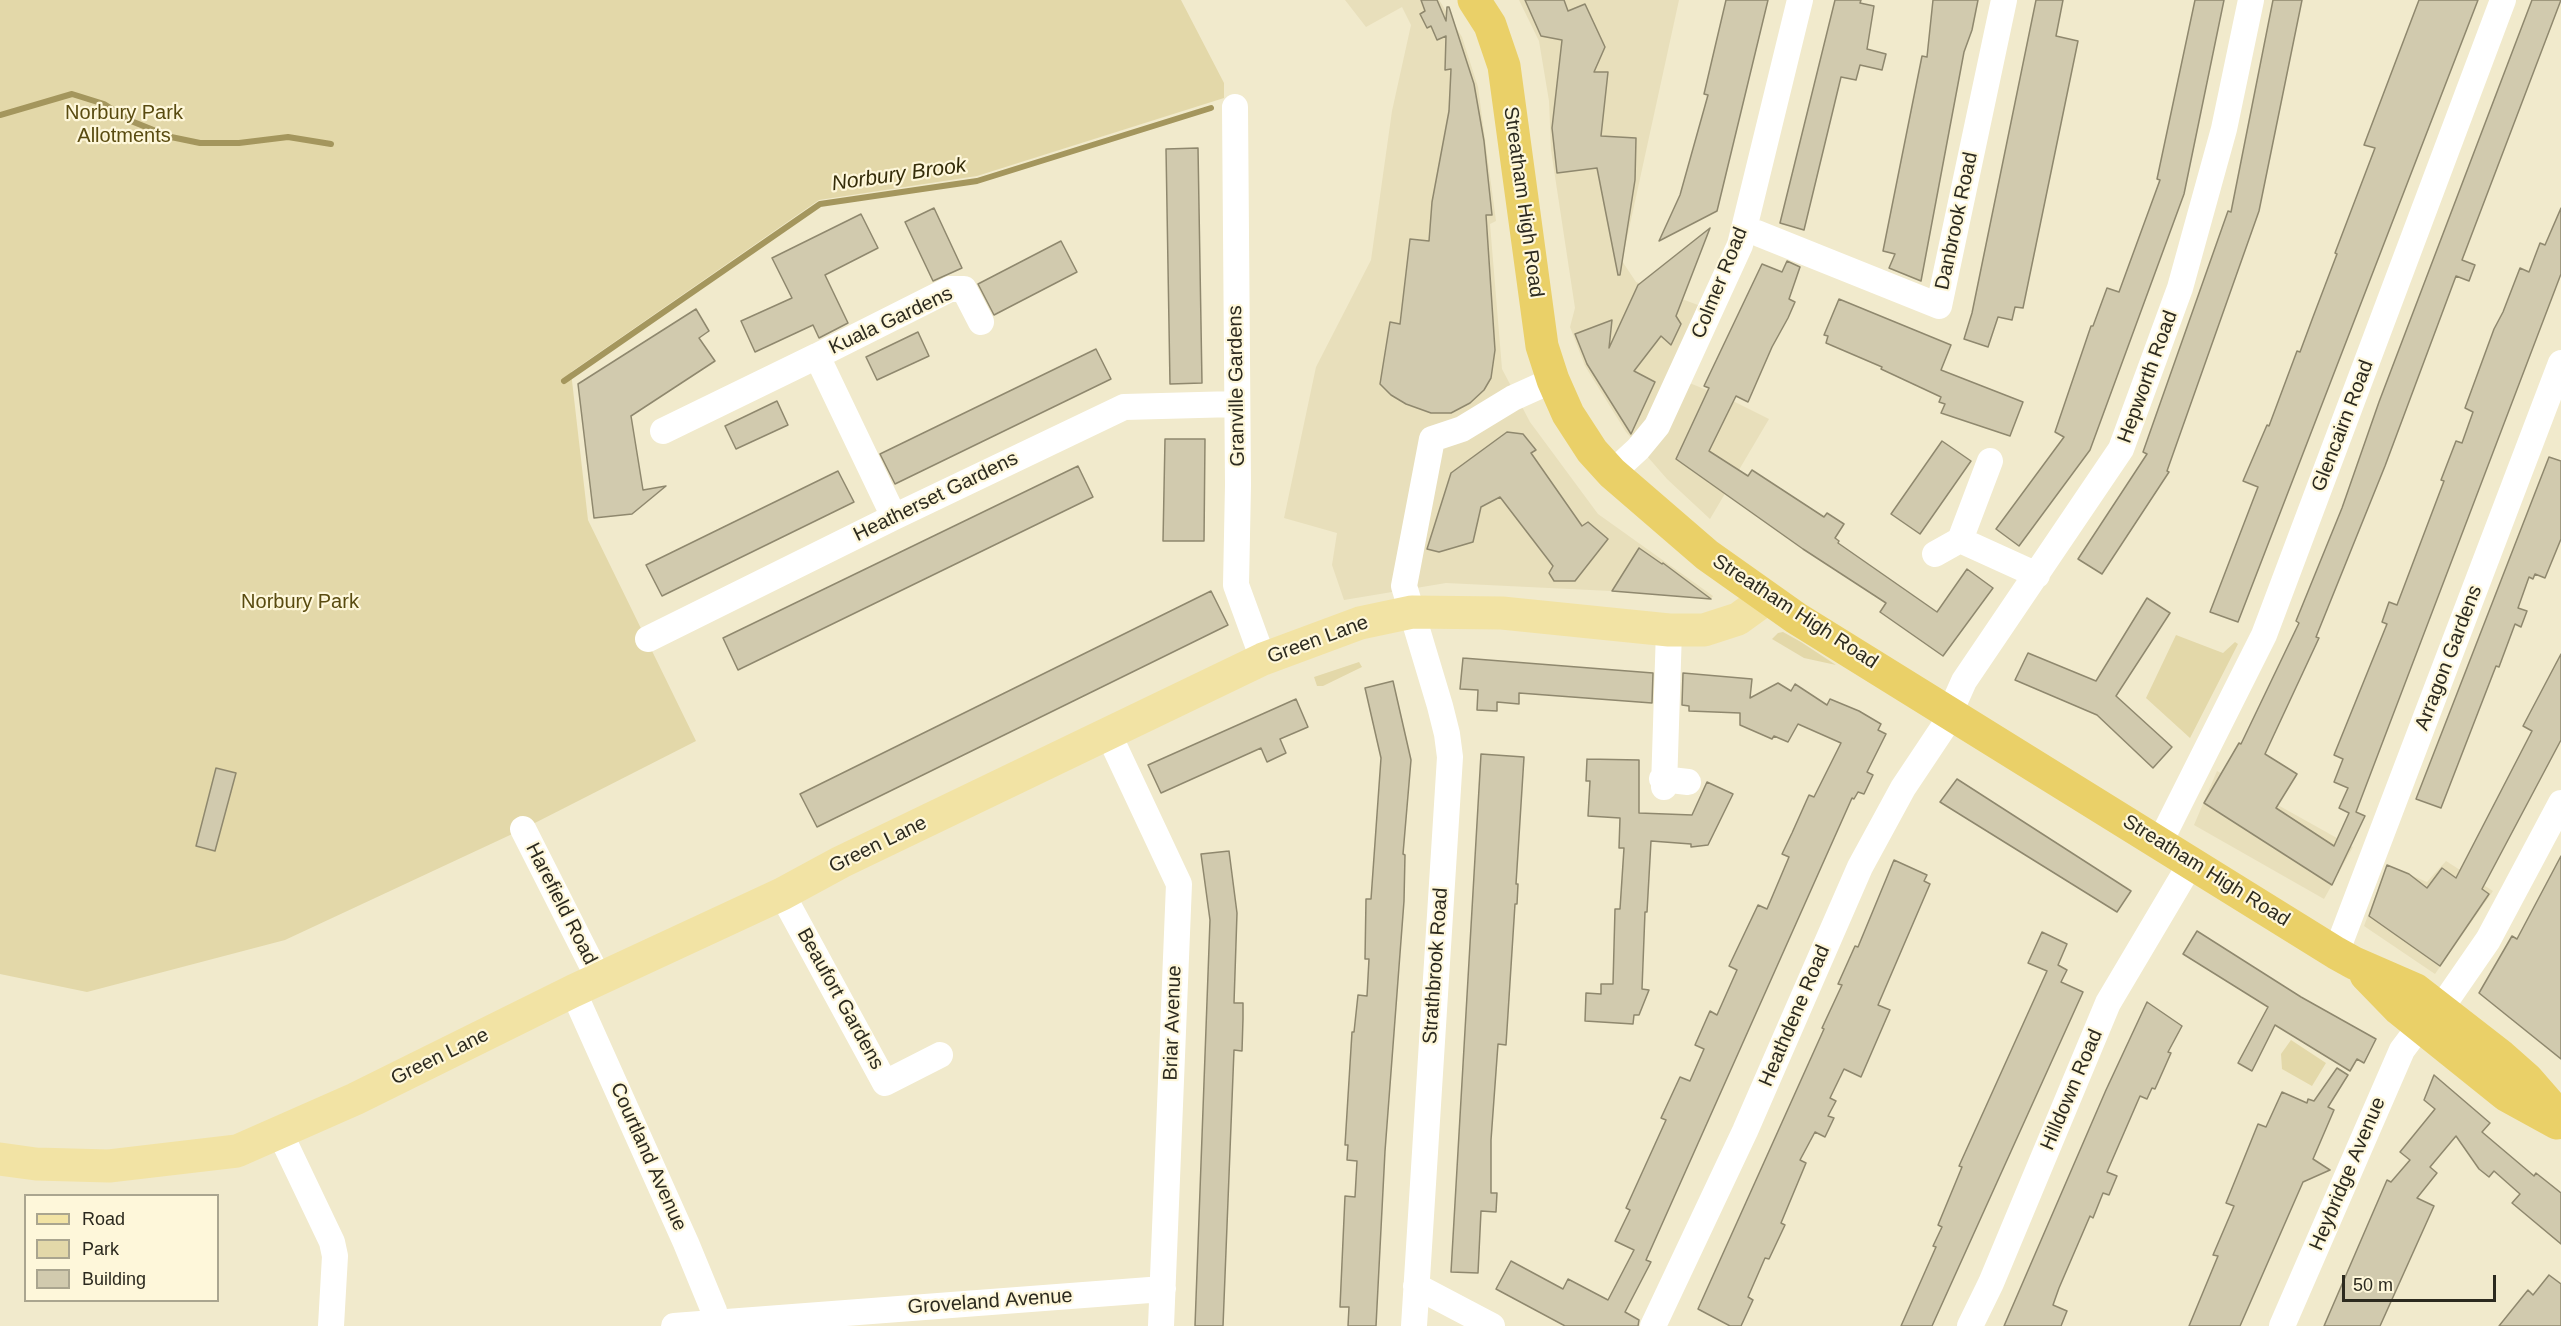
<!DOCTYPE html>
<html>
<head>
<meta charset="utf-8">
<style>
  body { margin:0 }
  #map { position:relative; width:2561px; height:1326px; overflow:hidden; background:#f1eacc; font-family:Arial,sans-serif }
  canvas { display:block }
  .legend { position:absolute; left:24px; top:1194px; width:195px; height:108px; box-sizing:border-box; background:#fef7da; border:2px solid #aaa58f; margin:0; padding:8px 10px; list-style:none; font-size:18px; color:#2c2a1f }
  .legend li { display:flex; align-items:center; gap:12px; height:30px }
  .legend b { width:30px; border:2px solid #aaa58f }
  .scale { position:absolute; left:2342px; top:1275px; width:154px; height:27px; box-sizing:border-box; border:3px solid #2c2a1f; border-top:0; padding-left:8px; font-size:18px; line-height:21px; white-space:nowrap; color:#2c2a1f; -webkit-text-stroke:4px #fef7da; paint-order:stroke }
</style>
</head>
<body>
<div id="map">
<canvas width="2561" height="1326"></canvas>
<ul class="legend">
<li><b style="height:8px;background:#f2e3a4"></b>Road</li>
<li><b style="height:16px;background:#e3d8a9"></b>Park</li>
<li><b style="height:16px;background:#d1caae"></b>Building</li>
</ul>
<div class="scale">50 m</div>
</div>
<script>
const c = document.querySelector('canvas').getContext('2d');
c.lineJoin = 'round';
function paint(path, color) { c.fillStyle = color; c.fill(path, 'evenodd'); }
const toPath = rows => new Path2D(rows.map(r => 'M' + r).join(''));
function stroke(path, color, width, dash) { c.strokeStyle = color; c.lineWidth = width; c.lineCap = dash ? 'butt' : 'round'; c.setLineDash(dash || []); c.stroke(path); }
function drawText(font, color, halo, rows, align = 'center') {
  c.font = font + ' Arial,sans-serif'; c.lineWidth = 4.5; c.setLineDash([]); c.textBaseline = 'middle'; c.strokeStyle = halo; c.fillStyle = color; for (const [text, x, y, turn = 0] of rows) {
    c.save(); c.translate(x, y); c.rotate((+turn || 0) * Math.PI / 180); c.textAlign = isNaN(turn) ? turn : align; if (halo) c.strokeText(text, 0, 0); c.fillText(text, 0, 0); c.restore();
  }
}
const built = toPath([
  [1345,0,1439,0,1441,3,1462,37,1478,87,1496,221,1490,224,1502,369,1530,422,1598,514,1713,596,1711,599,1652,593,1446,583,1344,600,1332,565,1337,533,1284,518,1316,367,1371,260,1392,111,1411,25,1402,7,1366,27],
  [1519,0,1679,0,1622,261,1636,282,1698,305,1670,375,1731,400,1769,419,1710,519,1667,479,1626,432,1585,366,1570,327,1575,308,1551,150,1549,101,1539,41],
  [2217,771,2353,847,2324,899,2194,825],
  [2446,861,2493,891,2435,974,2364,926,2387,865,2427,882]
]);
const green = toPath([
  [0,0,1181,0,1224,83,1224,98,977,176,819,200,571,372,588,520,696,741,523,829,285,940,87,992,0,974],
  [1783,632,1801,642,1836,665,1804,658,1772,639,1778,633],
  [2176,635,2223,653,2235,642,2238,644,2190,738,2146,698],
  [1359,662,1362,667,1323,686,1317,686,1314,677],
  [2291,1040,2326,1063,2312,1086,2282,1069,2281,1054]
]);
const stream = toPath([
  [0,115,72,94,104,104,131,121,171,137,200,143,239,143,288,137,331,144],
  [564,381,820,204,977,181,1211,108]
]);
const building = toPath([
  [1421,0,1437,0,1446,21,1447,7,1449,7,1474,84,1484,141,1492,215,1486,215,1495,350,1491,378,1484,390,1470,403,1451,413,1431,413,1406,404,1391,395,1380,384,1390,322,1400,324,1410,239,1429,241,1432,202,1449,111,1451,69,1445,70,1446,36,1437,40,1431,26,1427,28,1420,14,1425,11,1421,0],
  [1525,0,1564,0,1568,11,1585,4,1605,47,1594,72,1608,72,1601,136,1636,138,1635,180,1620,275,1618,275,1597,168,1557,173,1552,128,1562,40,1541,36,1525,0],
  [1726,0,1768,0,1718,207,1717,211,1659,241,1680,195,1708,95,1704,94,1726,0],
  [1835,0,1861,0,1860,3,1874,6,1867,49,1886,54,1882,70,1860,65,1856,80,1841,77,1804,230,1780,223,1835,0],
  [1933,0,1978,0,1972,30,1964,52,1921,281,1889,268,1895,254,1883,251,1922,56,1927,57,1933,0],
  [2036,0,2063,0,2056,36,2078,41,2023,308,2015,307,2012,320,1998,317,1988,347,1964,339,1972,313,2036,0],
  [2195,0,2224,0,2184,194,2090,450,2019,546,1996,529,2064,437,2055,432,2091,326,2093,326,2107,288,2119,292,2160,180,2157,179,2195,0],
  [2273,0,2302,0,2259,211,2167,471,2169,472,2102,574,2078,559,2147,454,2143,452,2228,211,2231,212,2273,0],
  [2419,0,2478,0,2238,622,2210,612,2258,487,2243,481,2267,425,2269,426,2297,351,2300,352,2313,317,2337,254,2335,253,2375,148,2364,145,2419,0],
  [2532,0,2561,0,2462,260,2475,265,2469,281,2456,276,2385,466,2316,637,2319,638,2265,754,2297,774,2276,808,2334,846,2349,813,2339,808,2348,788,2334,782,2343,759,2334,755,2387,624,2382,622,2389,602,2397,605,2444,481,2441,480,2456,441,2462,443,2473,412,2465,408,2494,329,2503,312,2520,268,2529,272,2540,243,2545,245,2561,208,2561,274,2356,812,2365,816,2332,885,2204,803,2239,743,2241,744,2299,623,2296,621,2342,508,2379,402,2532,0],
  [1198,148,1202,383,1170,384,1166,149,1198,148],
  [934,208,962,268,933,281,905,222,934,208],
  [861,214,878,248,825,275,848,323,819,338,813,325,755,352,741,321,792,298,772,258,861,214],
  [1710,228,1676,316,1681,324,1671,345,1661,336,1634,371,1655,382,1631,434,1587,364,1575,334,1612,320,1609,348,1638,285,1710,228],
  [1061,241,1077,272,994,315,978,284,1061,241],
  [1787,261,1800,267,1789,299,1795,302,1788,318,1772,347,1748,402,1736,396,1709,451,1748,476,1752,470,1824,517,1827,513,1844,524,1835,538,1839,541,1838,543,1937,612,1967,569,1993,588,1943,656,1880,612,1886,603,1803,549,1676,459,1709,388,1704,386,1762,264,1782,272,1787,261],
  [1839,299,1951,345,1941,370,2023,402,2010,436,1941,413,1945,404,1939,402,1941,397,1881,369,1882,367,1826,343,1828,336,1824,335,1839,299],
  [696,309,709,331,699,338,715,361,631,416,643,490,666,486,632,514,594,518,578,384,696,309],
  [918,332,929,356,877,380,866,357,918,332],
  [1096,349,1111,379,895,484,880,454,1096,349],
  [777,401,788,425,736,449,725,426,777,401],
  [1507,432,1523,434,1536,450,1531,453,1582,526,1588,522,1608,539,1575,581,1554,581,1549,573,1553,566,1500,497,1481,507,1473,542,1439,552,1427,549,1451,473,1507,432],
  [1165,439,1205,439,1204,541,1163,541,1165,439],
  [1942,441,1971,461,1920,534,1891,514,1942,441],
  [2549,457,2561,461,2561,539,2545,578,2535,574,2533,579,2529,577,2518,608,2527,611,2521,627,2515,624,2499,667,2496,666,2441,808,2416,799,2549,457],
  [1078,466,1093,497,738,670,723,638,1078,466],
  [838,471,854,502,662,596,646,565,838,471],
  [1639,548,1662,564,1663,563,1711,599,1612,591,1639,548],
  [1211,591,1228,625,817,827,800,794,1211,591],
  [2147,598,2170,613,2116,696,2172,747,2153,768,2097,715,2015,680,2028,653,2096,681,2147,598],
  [2561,654,2561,740,2482,889,2489,894,2440,966,2369,916,2387,865,2409,874,2427,888,2442,868,2456,878,2532,731,2523,726,2561,654],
  [1463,658,1653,673,1652,703,1519,693,1519,704,1497,702,1497,711,1477,710,1478,690,1460,689,1463,658],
  [1683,673,1752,679,1750,698,1778,683,1791,691,1795,684,1827,705,1830,699,1859,711,1881,724,1878,730,1886,734,1867,772,1873,775,1864,794,1858,792,1854,799,1852,798,1646,1260,1651,1262,1625,1312,1639,1320,1638,1326,1565,1326,1496,1289,1511,1261,1563,1289,1568,1279,1608,1300,1634,1250,1615,1241,1630,1210,1626,1208,1666,1120,1661,1118,1680,1077,1690,1081,1704,1049,1695,1045,1710,1011,1717,1015,1737,970,1729,966,1758,905,1767,909,1789,857,1782,854,1792,833,1809,795,1814,797,1841,743,1798,724,1788,742,1774,736,1772,739,1740,725,1740,713,1689,711,1689,706,1682,705,1683,673],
  [1393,681,1411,760,1403,854,1405,855,1404,901,1385,1151,1376,1326,1348,1326,1349,1307,1340,1307,1345,1196,1355,1197,1357,1161,1347,1160,1348,1145,1345,1145,1352,1032,1354,1032,1358,995,1367,996,1369,959,1365,959,1366,899,1371,899,1381,758,1365,688,1393,681],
  [1296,699,1308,727,1280,739,1286,753,1267,762,1261,748,1161,793,1148,765,1296,699],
  [1481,754,1524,757,1516,884,1518,884,1517,904,1515,904,1506,1045,1498,1044,1491,1140,1491,1193,1497,1193,1496,1212,1481,1211,1478,1273,1451,1272,1481,754],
  [1587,759,1639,760,1639,813,1692,815,1707,782,1733,794,1708,845,1691,847,1691,844,1651,841,1647,912,1645,912,1642,989,1649,990,1639,1015,1634,1015,1633,1024,1585,1021,1586,993,1601,994,1601,984,1613,984,1615,909,1620,909,1624,848,1619,848,1620,818,1588,816,1590,781,1586,781,1587,759],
  [216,768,236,773,215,851,196,846,216,768],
  [1957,779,2131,891,2117,912,1940,802,1957,779],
  [1229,851,1237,913,1234,1003,1243,1003,1243,1019,1242,1051,1234,1050,1223,1326,1195,1326,1210,920,1201,854,1229,851],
  [2561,856,2561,1059,2479,993,2512,936,2517,939,2561,856],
  [1894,860,1927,875,1924,881,1930,884,1878,1005,1890,1010,1861,1077,1844,1069,1830,1098,1836,1101,1828,1116,1834,1118,1825,1137,1815,1132,1800,1160,1806,1163,1781,1223,1785,1225,1769,1259,1765,1258,1748,1297,1753,1300,1741,1326,1730,1326,1698,1309,1824,1029,1822,1028,1842,985,1838,984,1855,946,1858,947,1894,860],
  [2197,931,2301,997,2376,1039,2364,1063,2357,1059,2350,1071,2275,1025,2252,1071,2238,1063,2268,1007,2183,954,2197,931],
  [2042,932,2067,944,2058,965,2067,970,2061,982,2083,992,1932,1326,1901,1326,1936,1247,1933,1246,1942,1227,1938,1225,1962,1167,1959,1166,2047,971,2028,963,2042,932],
  [2147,1002,2182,1026,2168,1052,2171,1053,2155,1089,2152,1088,2147,1099,2140,1096,2107,1172,2117,1176,2109,1195,2103,1193,2093,1218,2090,1216,2059,1288,2053,1305,2067,1311,2061,1326,2004,1326,2106,1090,2147,1002],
  [2337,1068,2348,1075,2328,1107,2334,1110,2313,1159,2330,1170,2303,1182,2240,1326,2189,1326,2218,1256,2213,1255,2234,1206,2226,1203,2258,1124,2266,1127,2282,1092,2307,1103,2308,1099,2314,1101,2337,1068],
  [2434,1075,2490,1123,2482,1132,2534,1176,2536,1173,2561,1193,2561,1244,2512,1203,2520,1194,2494,1171,2489,1177,2479,1169,2456,1136,2430,1167,2437,1173,2417,1198,2434,1206,2380,1326,2324,1326,2387,1180,2391,1182,2410,1160,2400,1152,2435,1109,2424,1100,2434,1075],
  [2549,1275,2561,1284,2561,1326,2499,1326,2528,1290,2533,1295,2549,1275]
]);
const minor = toPath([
  [1235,107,1238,485,1236,585,1263,659],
  [1744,231,1757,233,1939,306,2004,0],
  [817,356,950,289,964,289,981,322],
  [663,431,817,356,894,517],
  [1990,461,1960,540,2037,575],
  [1612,473,1638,449,1657,426,1740,245,1800,0],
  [1935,554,1960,540],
  [648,639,894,517,1124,407,1236,404],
  [1109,735,1179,884,1161,1326],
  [1662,779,1688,782],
  [1664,787,1669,630],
  [523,829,599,979],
  [2160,842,2264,635,2503,0],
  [782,894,885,1083,940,1055],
  [2336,953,2561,363],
  [573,991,686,1243,714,1311,716,1326],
  [2441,1008,2488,940,2561,803],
  [280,1133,332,1242,335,1256,331,1326],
  [1416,1286,1492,1326],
  [674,1326,1163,1289],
  [1414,1326,1450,757,1447,734,1440,706,1404,586,1432,439,1462,429,1513,398,1553,380],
  [1653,1326,1745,1131,1860,867,1903,788,1943,728,1964,681,2121,449,2180,288,2224,129,2251,0],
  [1970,1326,1991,1283,2108,1003,2191,863],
  [2282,1326,2402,1050,2420,1026]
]);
const major = toPath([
  [0,1159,36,1164,109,1166,237,1151,355,1099,573,991,782,894,841,862,1263,659,1360,623,1412,612,1502,613,1669,630,1704,630,1738,619,1767,598]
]);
const highway = toPath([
  [1474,0,1490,25,1504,66,1542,346,1553,380,1568,414,1592,451,1612,473,1707,555,1796,618,2336,953,2354,963,2416,990,2501,1056,2527,1079,2561,1118],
  [2366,975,2399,1009,2506,1095,2557,1123]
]);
const parkNames = [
  ["Norbury Park",124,113],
  ["Allotments",124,136],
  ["Norbury Park",300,602]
];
const streetNames = [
  ["Streatham High Road",1523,202,82],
  ["Danbrook Road",1957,221,-78],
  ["Colmer Road",1720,283,-68],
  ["Kuala Gardens",891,321,-25],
  ["Hepworth Road",2148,377,-70],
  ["Granville Gardens",1237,386,-91],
  ["Glencairn Road",2343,426,-69],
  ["Heatherset Gardens",936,497,-26],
  ["Streatham High Road",1795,612,33],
  ["Green Lane",1318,640,-20],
  ["Arragon Gardens",2449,658,-69],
  ["Green Lane",878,845,-26],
  ["Streatham High Road",2206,871,32],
  ["Harefield Road",561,904,63],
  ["Strathbrook Road",1436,966,-86],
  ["Beaufort Gardens",840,999,61],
  ["Heathdene Road",1795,1016,-67],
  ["Briar Avenue",1173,1023,-88],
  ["Green Lane",440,1057,-26],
  ["Hilldown Road",2072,1090,-67],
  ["Courtland Avenue",648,1157,66],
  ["Heybridge Avenue",2348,1174,-67],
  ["Groveland Avenue",990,1302,-4]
];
const waterNames = [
  ["Norbury Brook",899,175,-8]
];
paint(built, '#e8dfbb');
paint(green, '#e3d8a9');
stroke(stream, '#a4965d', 6);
paint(building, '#d1caae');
stroke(building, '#8f886e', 1.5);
stroke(minor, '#fff', 26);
stroke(major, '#f2e3a4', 33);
stroke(highway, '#ead068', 33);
drawText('20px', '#594b10', '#fef7da', parkNames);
drawText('20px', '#2c2a1f', '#fef7da', streetNames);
drawText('italic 21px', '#342c09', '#fef7da', waterNames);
</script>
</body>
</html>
